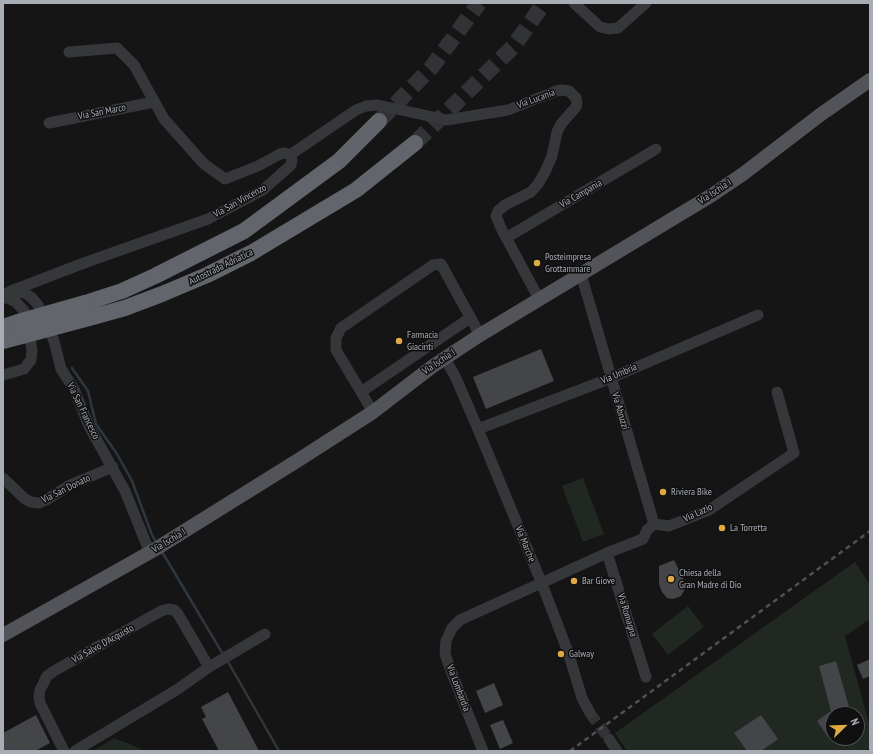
<!DOCTYPE html>
<html>
<head>
<meta charset="utf-8">
<style>
  body { margin:0 }
  #map { position:relative; width:873px; height:754px; overflow:hidden; background:#151516; font-family:"PT Sans Narrow",sans-serif }
  canvas { display:block }
  .frame { position:absolute; inset:0; border:4px solid #a8acb5; pointer-events:none }
  .north { position:absolute; left:825px; top:706px; width:40px; height:40px; box-sizing:border-box; background:#101011; border:1px solid #4d4e53; border-radius:50%; rotate:67deg; font-size:11px; font-weight:700; line-height:16px; text-align:center; color:#a8acb5 }
  .north::after { content:''; display:block; margin:auto; width:14px; height:18px; background:#dfaa44; clip-path:polygon(50% 0,100% 100%,50% 72%,0 100%) }
</style>
</head>
<body>
<div id="map">
<canvas width="873" height="754"></canvas>
<div class="frame"></div>
<div class="north">N</div>
</div>
<script>
const c = document.querySelector('canvas').getContext('2d');
c.lineJoin = 'round';
function paint(path, color) { c.fillStyle = color; c.fill(path, 'evenodd'); }
const toPath = rows => new Path2D(rows.map(r => 'M' + r).join(''));
function stroke(path, color, width, dash) { c.strokeStyle = color; c.lineWidth = width; c.lineCap = dash ? 'butt' : 'round'; c.setLineDash(dash || []); c.stroke(path); }
function drawText(font, color, halo, rows, align = 'center') {
  c.font = font + ' "PT Sans Narrow",sans-serif'; c.lineWidth = 3; c.setLineDash([]); c.textBaseline = 'middle'; c.strokeStyle = halo; c.fillStyle = color; for (const [text, x, y, turn = 0] of rows) {
    c.save(); c.translate(x, y); c.rotate((+turn || 0) * Math.PI / 180); c.textAlign = isNaN(turn) ? turn : align; if (halo) c.strokeText(text, 0, 0); c.fillText(text, 0, 0); c.restore();
  }
}
const green = toPath([
  [583,478,604,534,583,542,562,486],
  [855,562,870,585,870,619,845,636,870,727,870,747,865,751,627,751,615,733],
  [833,714,857,714,857,738,833,738],
  [688,606,704,627,668,655,652,634],
  [114,738,146,751,93,751]
]);
const stream = toPath([
  [72,368,88,391,96,424,117,454,132,481,152,535,156,542],
  [161,550,224,656],
  [227,660,279,751]
]);
const building = toPath([
  [541,349,554,381,486,409,473,377],
  [674,560,686,584,685,589,681,596,673,599,667,598,662,592,659,584,659,566],
  [870,659,870,676,863,679,857,665],
  [836,661,851,714,833,714,833,734,828,737,817,721,831,711,819,666],
  [494,683,503,705,485,713,476,691],
  [228,692,259,751,219,751,202,719,206,717,201,707],
  [36,715,50,743,35,751,3,751,3,733],
  [761,715,778,739,761,751,747,751,734,733],
  [503,720,513,743,500,749,490,725]
]);
const minorTunnel = toPath([
  [590,713,609,739]
]);
const highwayTunnel = toPath([
  [379,121,431,68,479,3],
  [415,143,513,47,544,3]
]);
const minor = toPath([
  [574,3,600,27,609,29,618,28,646,3],
  [49,123,154,102],
  [290,155,356,110,366,106,378,105,447,120,508,110,556,91,562,90,569,91,576,98,577,103,576,107,561,124,557,132,552,156,545,172,538,184,531,192,505,205,498,211,496,216,501,228,539,299],
  [506,238,656,149],
  [581,274,654,524],
  [11,291,84,263,208,219,263,190,291,165,292,160,290,155,285,153,280,154,258,166,225,179,204,164,164,119,134,65,117,48,69,52],
  [3,296,11,291,25,293,32,298,38,305,54,341,61,369,74,389,89,426,125,491,150,553],
  [3,298,7,298,16,302,24,311,27,319,32,350,31,360,24,369,3,375],
  [448,356,448,364,455,376,478,429,542,584,568,652,582,698,590,713],
  [361,392,470,318],
  [373,412,336,350,336,338,341,328,433,265,441,264,480,335],
  [478,429,611,378,758,315],
  [3,478,25,499,31,502,39,503,46,500,70,485,113,467],
  [607,553,646,677],
  [209,667,265,634],
  [609,739,617,751],
  [64,751,40,703,39,697,40,690,47,676,54,671,161,611,168,609,174,610,178,614,209,667,178,689,75,751],
  [483,751,453,676,445,654,446,641,452,628,460,620,607,553,643,539,647,530,654,524,669,526,709,510,794,453,777,392]
]);
const major = toPath([
  [3,635,154,550,300,459,373,412,433,366,480,335,712,195,743,174,820,115,870,80]
]);
const highway = toPath([
  [85,303,122,291,155,276,244,231,339,161,379,121],
  [89,318,125,308,162,294,207,275,251,253,356,190,415,143],
  [3,327,18,322],
  [3,341,22,336]
]);
const rail = toPath([
  [570,751,870,531]
]);
const highwayBridge = toPath([
  [18,322,85,303],
  [22,336,89,318]
]);
const markers = [
  [537,263,4,"#dfaa44"],
  [399,341,4,"#dfaa44"],
  [663,492,4,"#dfaa44"],
  [722,528,4,"#dfaa44"],
  [671,579,4,"#dfaa44"],
  [574,581,4,"#dfaa44"],
  [561,654,4,"#dfaa44"]
];
const streetNames = [
  ["Via Lucania",536,99,-20],
  ["Via San Marco",102,112,-11],
  ["Via Ischia I",715,192,-33],
  ["Via Campania",581,194,-30],
  ["Via San Vincenzo",240,201,-29],
  ["Autostrada Adriatica",221,267,-26],
  ["Via Ischia I",439,362,-34],
  ["Via Umbria",619,374,-23],
  ["Via San Francesco",83,411,64],
  ["Via Abruzzi",620,411,74],
  ["Via San Donato",66,489,-26],
  ["Via Lazio",698,513,-25],
  ["Via Ischia I",169,541,-31],
  ["Via Marche",525,544,68],
  ["Via Romagna",627,615,73],
  ["Via Salvo D'Acquisto",103,644,-29],
  ["Via Lombardia",458,688,69]
];
const poiNames = [
  ["Posteimpresa",545,257],
  ["Grottammare",545,269],
  ["Farmacia",407,335],
  ["Giacinti",407,347],
  ["Riviera Bike",671,492],
  ["La Torretta",730,528],
  ["Chiesa della",679,573],
  ["Gran Madre di Dio",679,585],
  ["Bar Giove",582,581],
  ["Galway",569,654]
];
paint(green, '#212822');
stroke(stream, '#2f373e', 2.5);
paint(building, '#444549');
stroke(minorTunnel, '#323336', 11, [11, 5.5]);
stroke(highwayTunnel, '#323336', 16, [16, 8]);
stroke(minor, '#36373b', 11);
stroke(major, '#525459', 14);
stroke(highway, '#62656b', 16);
stroke(rail, '#4f5155', 2.5, [5, 4]);
stroke(highwayBridge, '#62656b', 16);
for (const [x, y, r, color] of markers) { const dot = new Path2D(); dot.arc(x, y, r, 0, 2 * Math.PI); c.fillStyle = color; c.fill(dot); stroke(dot, '#101011', 1.5); }
drawText('10px', '#a8acb5', '#101011', streetNames);
drawText('10px', '#a8acb5', '#101011', poiNames, 'left');
</script>
</body>
</html>
